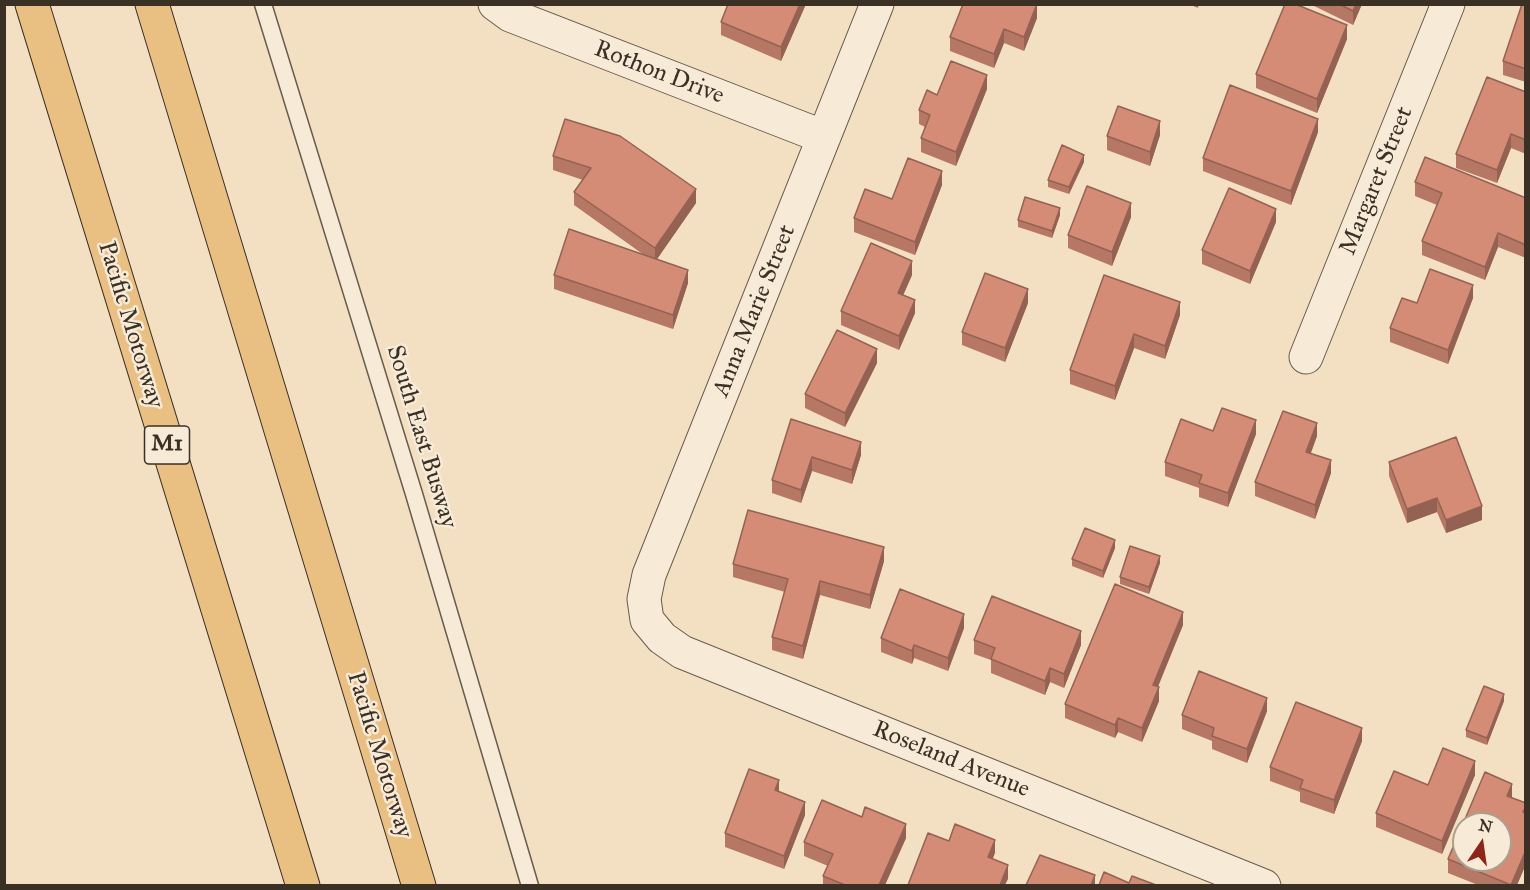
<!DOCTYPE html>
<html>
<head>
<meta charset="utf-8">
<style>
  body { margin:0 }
  #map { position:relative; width:1530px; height:890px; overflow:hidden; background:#f3e0c3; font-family:"IM FELL Great Primer",serif }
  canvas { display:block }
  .frame { position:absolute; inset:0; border:6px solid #3a3024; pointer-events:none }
  .north { position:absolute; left:1452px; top:812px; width:60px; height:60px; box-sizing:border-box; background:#f7ebd8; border:2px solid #aba090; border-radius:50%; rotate:13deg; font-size:16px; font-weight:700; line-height:24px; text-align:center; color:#3a3024 }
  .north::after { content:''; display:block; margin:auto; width:21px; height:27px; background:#8f2418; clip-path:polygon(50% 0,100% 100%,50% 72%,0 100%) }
</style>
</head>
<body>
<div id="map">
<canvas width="1530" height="890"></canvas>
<div class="frame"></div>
<div class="north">N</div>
</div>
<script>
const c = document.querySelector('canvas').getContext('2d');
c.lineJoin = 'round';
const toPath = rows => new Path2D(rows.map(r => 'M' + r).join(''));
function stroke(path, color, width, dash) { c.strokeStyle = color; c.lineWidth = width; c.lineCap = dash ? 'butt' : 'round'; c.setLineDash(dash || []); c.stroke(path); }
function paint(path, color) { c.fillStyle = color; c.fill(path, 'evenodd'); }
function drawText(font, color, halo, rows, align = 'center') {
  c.font = font + ' "IM FELL Great Primer",serif'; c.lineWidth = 5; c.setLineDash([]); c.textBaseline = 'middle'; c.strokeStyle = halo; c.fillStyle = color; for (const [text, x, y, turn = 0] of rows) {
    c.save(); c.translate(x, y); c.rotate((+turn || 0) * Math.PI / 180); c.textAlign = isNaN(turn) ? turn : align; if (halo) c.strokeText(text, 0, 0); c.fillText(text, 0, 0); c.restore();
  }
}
const lane = toPath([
  [263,4,414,494,530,886]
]);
const street = toPath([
  [495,4,510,15,824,137],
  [877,4,649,575,644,599,647,620,662,638,682,652,1264,886],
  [1306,357,1448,4]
]);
const highway = toPath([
  [32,4,303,886],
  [152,4,419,886]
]);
const wall = toPath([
  [728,4,806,4,781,61,721,35,721,22],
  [1188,4,1199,4,1198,8],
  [1310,4,1362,4,1353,25],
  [1526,4,1526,82,1503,75,1503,61],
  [1037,18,1024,51,1004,43,994,68,950,51,950,37],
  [1347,39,1317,113,1256,88,1256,74],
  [987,89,956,166,921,152,921,138,925,127,919,124,919,110,937,95],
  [1526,92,1526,154,1511,148,1497,183,1456,168,1456,154],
  [1318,132,1291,205,1203,171,1203,158],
  [1160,135,1150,166,1107,150,1107,136],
  [553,156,696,203,657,259,688,283,673,329,554,289,554,275,644,255,574,205,574,192,583,180,553,170],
  [1084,162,1069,194,1048,187,1048,180],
  [1415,182,1526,198,1526,258,1498,247,1485,280,1422,255,1422,241,1437,205,1415,196],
  [942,185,915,255,854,232,854,218,892,199],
  [1060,215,1052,238,1018,227,1018,220],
  [1131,217,1112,266,1068,248,1068,235],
  [1276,222,1250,284,1202,264,1202,250],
  [912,275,903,295,915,313,899,350,841,325,841,311],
  [1104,275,1180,315,1165,359,1134,348,1115,400,1070,384,1070,370],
  [1473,298,1448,364,1390,342,1390,328,1417,303],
  [1028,303,1005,362,962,345,962,332],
  [877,363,845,427,805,408,805,394],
  [791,419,861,455,852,484,812,471,801,503,772,493,772,480],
  [1213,431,1256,434,1228,507,1199,497,1199,488,1165,476,1165,462],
  [1317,436,1311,453,1331,473,1315,519,1255,496,1255,482],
  [1389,462,1482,520,1446,533,1437,512,1407,523,1389,476],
  [1115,548,1103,578,1072,566,1072,559],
  [884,561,870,609,820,595,803,659,772,650,772,637,785,592,733,577,733,564],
  [1160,563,1149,594,1120,584,1120,577],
  [1183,625,1158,687,1159,701,1142,742,1118,732,1115,738,1065,718,1065,704],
  [964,628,948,671,914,658,912,664,881,652,881,638],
  [974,640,1081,645,1064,688,1050,682,1045,695,991,673,991,660,974,654],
  [1504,701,1487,745,1466,737,1466,730],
  [1267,711,1247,763,1212,749,1212,741,1182,729,1182,715],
  [1362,741,1334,814,1300,802,1300,792,1270,781,1270,767],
  [1475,775,1442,854,1376,827,1376,813,1428,785],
  [779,791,805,815,784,869,725,847,725,833],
  [1512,798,1526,803,1526,864,1517,885,1478,885,1448,873,1448,859],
  [906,838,885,885,823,885,823,876,828,866,804,856,804,842]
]);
const shadedWall = toPath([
  [800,4,806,4,781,61,781,47],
  [1037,4,1037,18,1024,51,1024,37],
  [1356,4,1362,4,1353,25,1353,11],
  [1347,25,1347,39,1317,113,1317,99],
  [1004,29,1004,43,994,68,994,54],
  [987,75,987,89,956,166,956,152],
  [1318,119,1318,132,1291,205,1291,191],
  [1160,121,1160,135,1150,166,1150,152],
  [1511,134,1511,148,1497,183,1497,170],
  [1084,155,1084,162,1069,194,1069,187],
  [942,171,942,185,915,255,915,242],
  [696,189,696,203,655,262,655,248],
  [1131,203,1131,217,1112,266,1112,252],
  [1060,208,1060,215,1052,238,1052,231],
  [1276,209,1276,222,1250,284,1250,271],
  [1498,233,1498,247,1485,280,1485,267],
  [912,261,912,275,898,307,898,293],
  [688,270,688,283,673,329,673,315],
  [1473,285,1473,298,1448,364,1448,350],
  [1028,289,1028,303,1005,362,1005,348],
  [915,300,915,313,899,350,899,336],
  [1180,302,1180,315,1165,359,1165,346],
  [1134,334,1134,348,1115,400,1115,386],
  [877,349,877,363,845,427,845,413],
  [1256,420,1256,434,1228,507,1228,493],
  [1317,423,1317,436,1306,465,1306,452],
  [861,442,861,455,852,484,852,470],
  [812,457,812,471,801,503,801,490],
  [1331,460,1331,473,1315,519,1315,505],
  [1437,498,1437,512,1407,523,1407,509],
  [1482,506,1482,520,1446,533,1446,520],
  [1115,540,1115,548,1103,578,1103,571],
  [884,547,884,561,870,609,870,595],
  [1160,556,1160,563,1149,594,1149,587],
  [820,581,820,595,803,659,803,646],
  [1183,612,1183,625,1153,698,1153,685],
  [964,614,964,628,948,671,948,658],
  [1081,631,1081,645,1064,688,1064,674],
  [914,645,914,658,912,664,912,651],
  [1050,668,1050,682,1045,695,1045,681],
  [1159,687,1159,701,1142,742,1142,728],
  [1504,694,1504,701,1487,745,1487,738],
  [1267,698,1267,711,1247,763,1247,749],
  [1118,718,1118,732,1115,738,1115,725],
  [1362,728,1362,741,1334,814,1334,800],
  [1475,761,1475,775,1442,854,1442,841],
  [779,780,779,794,775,790],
  [1512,784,1512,798,1507,796],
  [805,802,805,815,784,869,784,856],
  [906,824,906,838,885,885,879,885],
  [995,840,995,853,988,871,988,857],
  [1526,850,1526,864,1517,885,1511,885],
  [1008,865,1008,879,1005,885,1000,885],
  [1095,875,1095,885,1091,885]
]);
const building = toPath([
  [728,4,800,4,781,47,721,22,728,4],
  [963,4,1037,4,1024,37,1004,29,994,54,950,37,963,4],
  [1285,4,1295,4,1347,25,1317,99,1256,74,1285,4],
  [1339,4,1356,4,1353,11,1339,4],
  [1522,4,1526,4,1526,69,1503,61,1522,4],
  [951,61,987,75,956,152,921,138,930,115,919,110,927,90,937,95,951,61],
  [1487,77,1526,92,1526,140,1511,134,1497,170,1456,154,1487,77],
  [1230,85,1318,119,1291,191,1203,158,1230,85],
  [1118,106,1160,121,1150,152,1107,136,1118,106],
  [565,119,620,136,696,189,655,248,574,192,591,168,553,156,565,119],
  [1062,145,1084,155,1069,187,1048,180,1062,145],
  [1425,157,1526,198,1526,245,1498,233,1485,267,1422,241,1442,193,1415,182,1425,157],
  [908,158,942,171,915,242,854,218,865,189,892,199,908,158],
  [1087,186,1131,203,1112,252,1068,235,1087,186],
  [1229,188,1276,209,1250,271,1202,250,1229,188],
  [1025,197,1060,208,1052,231,1018,220,1025,197],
  [569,229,688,270,673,315,554,275,569,229],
  [871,243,912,261,898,293,915,300,899,336,841,311,871,243],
  [1430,269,1473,285,1448,350,1390,328,1402,298,1417,303,1430,269],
  [985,273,1028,289,1005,348,962,332,985,273],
  [1104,275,1180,302,1165,346,1134,334,1115,386,1070,370,1104,275],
  [837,330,877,349,845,413,805,394,837,330],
  [1222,408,1256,420,1228,493,1199,483,1202,475,1165,462,1181,419,1213,431,1222,408],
  [1283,411,1317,423,1306,452,1331,460,1315,505,1255,482,1283,411],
  [791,419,861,442,852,470,812,457,801,490,772,480,791,419],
  [1456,437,1482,506,1446,520,1437,498,1407,509,1389,462,1456,437],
  [748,510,884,547,870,595,820,581,803,646,772,637,788,579,733,564,748,510],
  [1085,528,1115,540,1103,571,1072,559,1085,528],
  [1130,546,1160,556,1149,587,1120,577,1130,546],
  [1115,584,1183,612,1153,685,1159,687,1142,728,1118,718,1115,725,1065,704,1115,584],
  [900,589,964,614,948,658,914,645,912,651,881,638,900,589],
  [992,596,1081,631,1064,674,1050,668,1045,681,991,659,995,648,974,640,992,596],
  [1199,671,1267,698,1247,749,1212,736,1214,728,1182,715,1199,671],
  [1484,686,1504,694,1487,738,1466,730,1484,686],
  [1296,702,1362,728,1334,800,1300,788,1303,780,1270,767,1296,702],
  [1443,748,1475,761,1442,841,1376,813,1394,771,1428,785,1443,748],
  [749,769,779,780,775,790,805,802,784,856,725,833,749,769],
  [1485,772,1512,784,1507,796,1526,803,1526,807,1523,812,1526,813,1526,850,1511,885,1448,859,1485,772],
  [1464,824,1500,824,1500,860,1464,860,1464,824],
  [822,800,862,817,865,807,906,824,879,885,845,885,823,876,833,854,804,842,822,800],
  [955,824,995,840,988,857,1008,865,1000,885,908,885,928,833,949,841,955,824],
  [1040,855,1095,875,1091,885,1026,885,1040,855],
  [1104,872,1129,883,1132,876,1156,885,1099,885,1104,872]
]);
const shields = [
  [167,445,45]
];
const shieldNames = [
  ["M1",167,445]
];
const streetNames = [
  ["Rothon Drive",659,73,21],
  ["Margaret Street",1377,181,-68],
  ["Anna Marie Street",755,311,-68],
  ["Pacific Motorway",130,325,73],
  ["South East Busway",421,437,73],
  ["Pacific Motorway",379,755,73],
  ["Roseland Avenue",951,760,22]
];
stroke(lane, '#685c4c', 19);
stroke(street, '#685c4c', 35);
stroke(highway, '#3a3024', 35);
stroke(lane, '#f7ebd8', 16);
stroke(street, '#f7ebd8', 33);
stroke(highway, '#eac082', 33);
paint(wall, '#b67865');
paint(shadedWall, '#946253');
paint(building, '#d48c76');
stroke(building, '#946253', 1.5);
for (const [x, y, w] of shields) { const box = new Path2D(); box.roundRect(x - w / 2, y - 19, w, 38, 4.5); c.fillStyle = '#f7ebd8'; c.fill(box); stroke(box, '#3a3024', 1.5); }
drawText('bold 22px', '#3a3024', null, shieldNames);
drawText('24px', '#3a3024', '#f7ebd8', streetNames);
</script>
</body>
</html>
